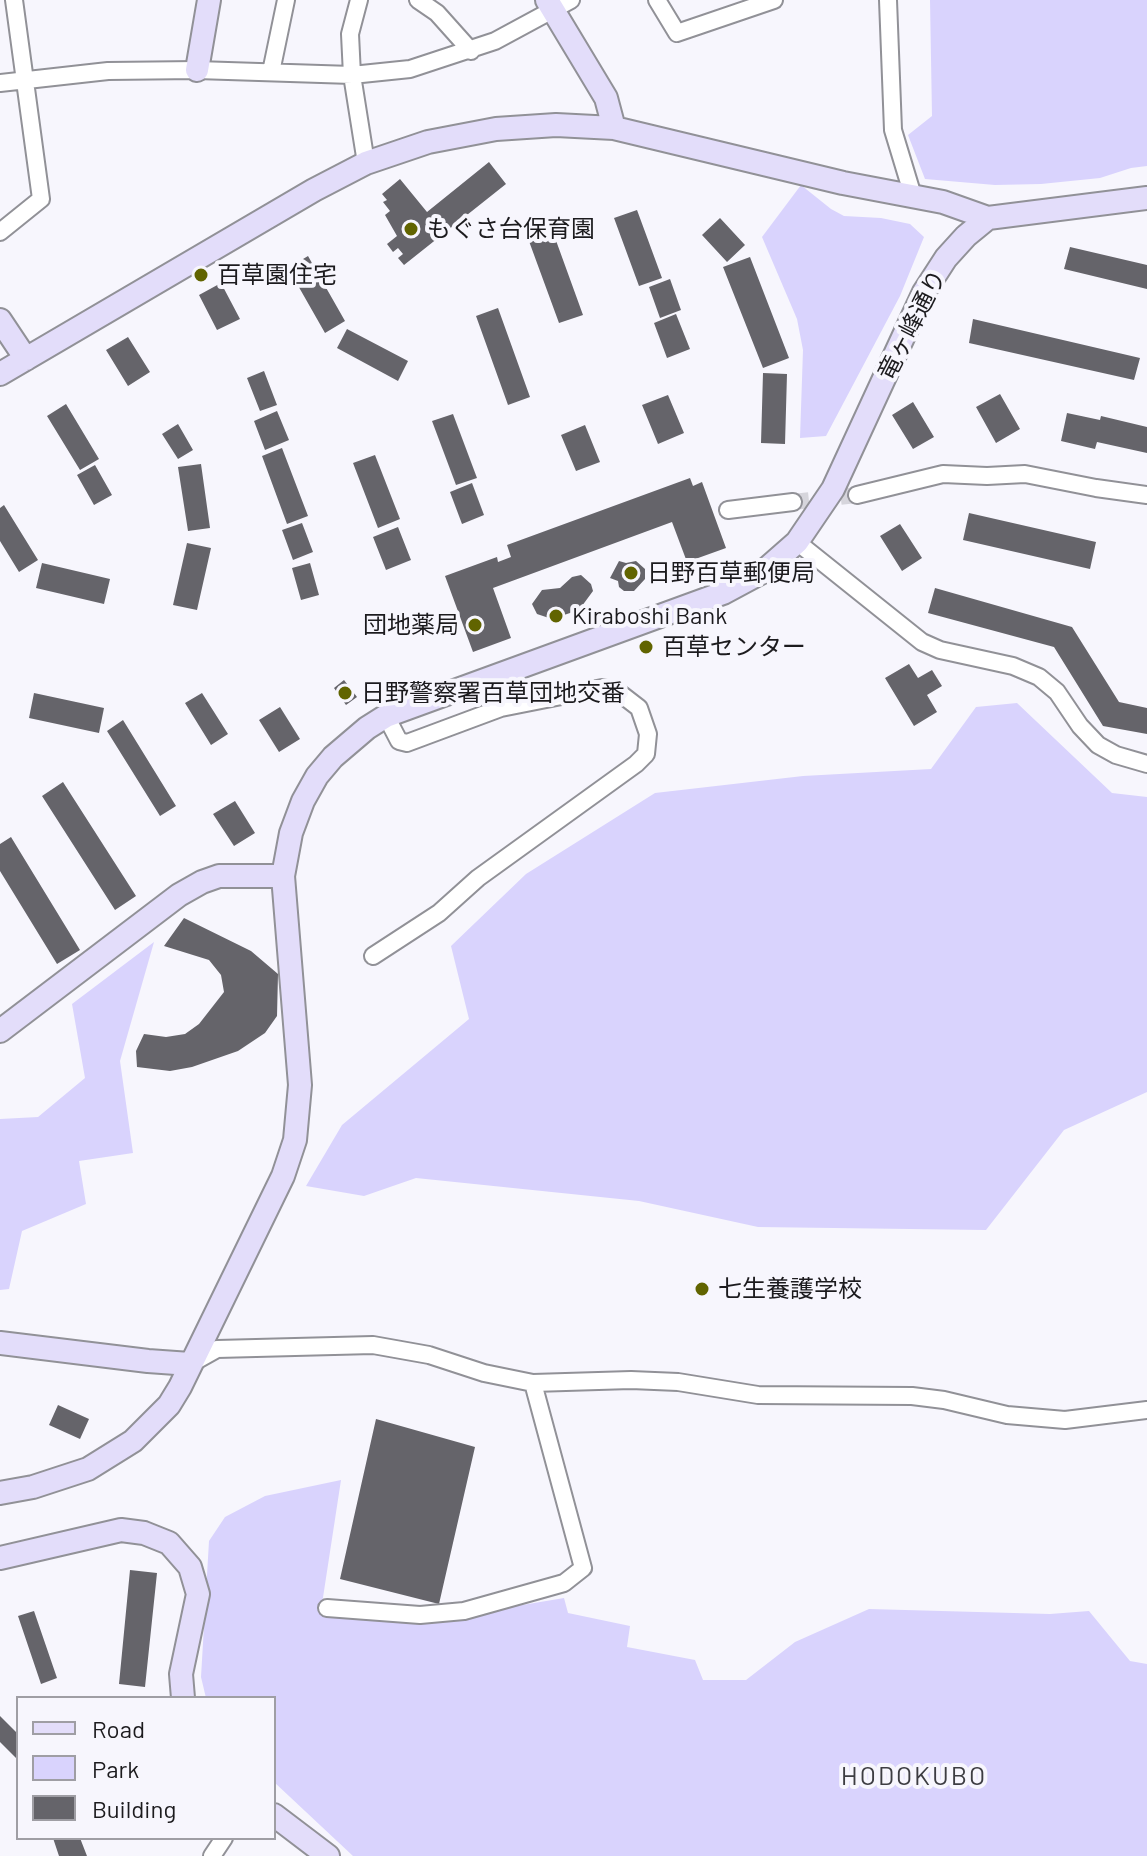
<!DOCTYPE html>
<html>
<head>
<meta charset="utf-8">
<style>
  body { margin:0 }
  #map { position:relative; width:1147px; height:1856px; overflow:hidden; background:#f7f6fd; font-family:Barlow,sans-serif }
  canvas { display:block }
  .legend { position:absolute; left:16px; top:1696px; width:260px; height:144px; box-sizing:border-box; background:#f7f6fd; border:2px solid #9f9ea4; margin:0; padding:10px 14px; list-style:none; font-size:24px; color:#1c1b1e }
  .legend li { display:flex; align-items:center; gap:16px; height:40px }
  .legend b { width:40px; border:2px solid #9f9ea4 }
</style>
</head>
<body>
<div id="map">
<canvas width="1147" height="1856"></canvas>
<ul class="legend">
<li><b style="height:10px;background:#e3ddfa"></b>Road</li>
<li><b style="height:22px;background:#d9d3fd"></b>Park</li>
<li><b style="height:22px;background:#65646a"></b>Building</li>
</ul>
</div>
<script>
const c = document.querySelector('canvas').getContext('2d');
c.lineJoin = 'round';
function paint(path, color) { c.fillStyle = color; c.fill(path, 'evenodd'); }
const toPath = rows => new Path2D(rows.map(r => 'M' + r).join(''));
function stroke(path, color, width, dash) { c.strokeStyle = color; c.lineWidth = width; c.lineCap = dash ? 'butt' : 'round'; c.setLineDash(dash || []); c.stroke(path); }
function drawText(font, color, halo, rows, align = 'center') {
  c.font = font + ' Barlow,"Noto Sans JP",sans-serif'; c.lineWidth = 8; c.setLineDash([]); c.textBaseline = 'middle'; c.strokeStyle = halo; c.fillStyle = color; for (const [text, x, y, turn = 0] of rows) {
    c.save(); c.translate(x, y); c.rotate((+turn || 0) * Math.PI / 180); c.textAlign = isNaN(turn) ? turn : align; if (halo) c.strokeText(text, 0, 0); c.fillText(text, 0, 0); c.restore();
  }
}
const green = toPath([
  [930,0,1147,0,1147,166,1131,168,1100,178,1041,184,995,185,925,179,908,135,932,116],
  [801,185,831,209,844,216,881,218,910,224,924,237,900,296,826,436,800,438,803,350,797,319,762,237],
  [1017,703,1112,793,1147,797,1147,1092,1064,1130,986,1230,758,1227,639,1201,416,1178,364,1196,306,1186,342,1125,469,1019,451,946,526,874,655,793,803,776,931,769,976,707],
  [154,942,120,1061,133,1153,79,1161,86,1204,22,1231,9,1289,0,1290,0,1119,38,1117,85,1078,72,1004],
  [341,1480,322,1604,451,1617,564,1598,568,1613,630,1626,627,1647,695,1660,703,1680,746,1680,795,1642,869,1609,1050,1614,1089,1611,1130,1661,1147,1664,1147,1856,353,1856,274,1782,274,1698,206,1698,201,1677,209,1541,225,1517,265,1496]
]);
const building = toPath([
  [489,162,506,184,404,265,398,258,403,254,398,248,393,252,387,244,397,236,385,215,390,211,383,202,387,200,382,194,400,179,427,212],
  [637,210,662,278,639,286,614,218],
  [720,218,745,245,727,262,702,235],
  [550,224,583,315,559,323,526,233],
  [1070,247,1147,265,1147,289,1064,269],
  [308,256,345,321,325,333,288,268],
  [750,257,789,358,763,368,723,267],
  [670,279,681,310,660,318,649,287],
  [221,283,240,319,217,330,199,295],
  [498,308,530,397,508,405,476,316],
  [676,314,690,349,667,358,654,323],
  [973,319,1140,358,1134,380,969,343],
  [347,329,408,361,398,381,337,348],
  [128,337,150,372,128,386,106,350],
  [264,371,277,405,260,411,247,378],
  [763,373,787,374,785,444,761,443],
  [1000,394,1020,429,996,443,976,407],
  [668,395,684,433,658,444,642,405],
  [913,402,934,437,913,449,892,415],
  [66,404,99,459,80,470,47,416],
  [277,411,289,440,265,450,254,421],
  [1067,413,1100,420,1101,416,1147,427,1147,453,1097,442,1095,449,1061,441],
  [453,414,477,478,456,485,432,421],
  [178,424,193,450,178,459,162,434],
  [585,425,600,462,576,471,561,435],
  [282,448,308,516,287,524,262,456],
  [375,455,400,519,378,528,353,463],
  [201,464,210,528,188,531,178,467],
  [95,465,112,495,94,505,77,475],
  [690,478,693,486,702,482,726,548,687,562,672,522,493,588,511,638,473,652,445,576,497,557,498,562,511,557,507,545],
  [472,483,484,515,462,524,450,492],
  [4,505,38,560,19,572,0,541,0,508],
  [969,513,1096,542,1090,569,963,540],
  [302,523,313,552,293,560,282,530],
  [900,524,922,558,902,571,880,536],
  [398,527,411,560,386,570,373,537],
  [187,543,211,548,197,610,173,605],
  [619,561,626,563,636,561,645,569,645,579,634,591,624,591,619,587,618,581,610,578],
  [42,563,110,579,104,604,36,588],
  [310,563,319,595,301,600,292,568],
  [581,575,591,584,593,591,579,610,552,619,537,614,532,604,542,590,560,588,572,577],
  [935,588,1072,627,1119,702,1147,708,1147,734,1103,726,1054,647,928,613],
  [909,664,918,678,932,670,942,686,927,695,937,712,914,726,885,678],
  [344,680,357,697,346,705,334,688],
  [34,693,104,708,99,733,29,718],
  [202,693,228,734,211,745,185,703],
  [280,707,300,739,279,752,259,720],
  [123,720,176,806,160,816,107,731],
  [63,782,136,896,115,910,42,796],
  [235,801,255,833,234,846,213,814],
  [11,837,80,950,57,964,0,871,0,844],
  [184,918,251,951,278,974,277,1016,265,1033,238,1051,192,1067,170,1071,137,1067,136,1051,144,1034,166,1037,185,1034,199,1024,224,992,221,975,209,960,164,946],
  [58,1405,89,1419,80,1439,49,1425],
  [376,1419,475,1447,439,1604,340,1579],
  [130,1570,157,1573,145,1687,119,1684],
  [34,1611,57,1678,41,1684,18,1616],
  [0,1716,18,1734,18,1760,0,1742],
  [53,1838,80,1838,87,1856,59,1856]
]);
const streetTunnel = toPath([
  [793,502,857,495]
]);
const street = toPath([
  [359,0,350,34,352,75,366,163],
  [418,0,437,13,471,51],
  [657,0,677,33,774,0],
  [888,0,893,130,913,196],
  [271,72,286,0],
  [0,83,108,71,197,70,352,75,410,69,495,41,571,0],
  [0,232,41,199,14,0],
  [857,495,943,474,987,476,1025,474,1096,488,1147,495],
  [728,510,793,502],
  [797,542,922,642,940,650,1013,666,1039,677,1057,692,1080,726,1098,745,1116,755,1147,764],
  [373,956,439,913,478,878,636,764,646,754,648,734,639,708,617,691,602,688,501,708,407,743,399,741,386,716],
  [192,1363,217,1349,373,1345,429,1355,484,1373,533,1383,631,1380,678,1382,758,1395,912,1396,944,1400,1007,1415,1065,1420,1147,1410],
  [327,1608,420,1615,464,1611,564,1583,583,1568,533,1383],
  [212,1856,224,1838]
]);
const secondary = toPath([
  [547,0,606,98,614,128],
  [197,70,209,0],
  [0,320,26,359],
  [0,374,314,190,366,163,428,142,496,129,556,125,614,128,843,183,943,202,988,218],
  [0,1031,179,895,202,882,219,876,283,876],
  [0,1343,148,1361,190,1364],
  [0,1493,33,1487,88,1469,133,1441,169,1405,180,1387,283,1176,295,1140,300,1085,283,876,291,833,303,801,317,776,333,757,367,728,386,716,723,593,764,571,797,542,833,489,924,292,946,258,966,236,988,218,1147,198],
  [0,1558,121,1530,144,1533,169,1543,190,1567,198,1594,181,1674,183,1698],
  [274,1815,328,1856]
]);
const markers = [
  [411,229,8,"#616400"],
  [201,275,8,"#616400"],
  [631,573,8,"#616400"],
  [556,616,8,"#616400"],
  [475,625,8,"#616400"],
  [646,647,8,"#616400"],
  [345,693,8,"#616400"],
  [702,1289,8,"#616400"]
];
const poiNames = [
  ["もぐさ台保育園",427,229],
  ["百草園住宅",217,275],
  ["日野百草郵便局",647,573],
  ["Kiraboshi Bank",572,616],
  ["団地薬局",459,625,"right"],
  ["百草センター",662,647],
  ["日野警察署百草団地交番",361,693],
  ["七生養護学校",718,1289]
];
const streetNames = [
  ["竜ヶ峰通り",912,325,-63]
];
const neighbourhoodNames = [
  ["HODOKUBO",914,1776]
];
paint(green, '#d9d3fd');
paint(building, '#65646a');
stroke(streetTunnel, '#d6d5dc', 16, [16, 8]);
stroke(street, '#919197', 20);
stroke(secondary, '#919197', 26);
stroke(street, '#fff', 16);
stroke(secondary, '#e3ddfa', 22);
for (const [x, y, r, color] of markers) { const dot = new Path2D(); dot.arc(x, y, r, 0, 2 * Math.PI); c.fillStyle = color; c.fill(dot); stroke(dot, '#f7f6fd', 3); }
drawText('24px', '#1c1b1e', '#f7f6fd', poiNames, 'left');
drawText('24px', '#1c1b1e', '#f7f6fd', streetNames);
c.letterSpacing = '2px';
drawText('26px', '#3d3d42', '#f7f6fd', neighbourhoodNames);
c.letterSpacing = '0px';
</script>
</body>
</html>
